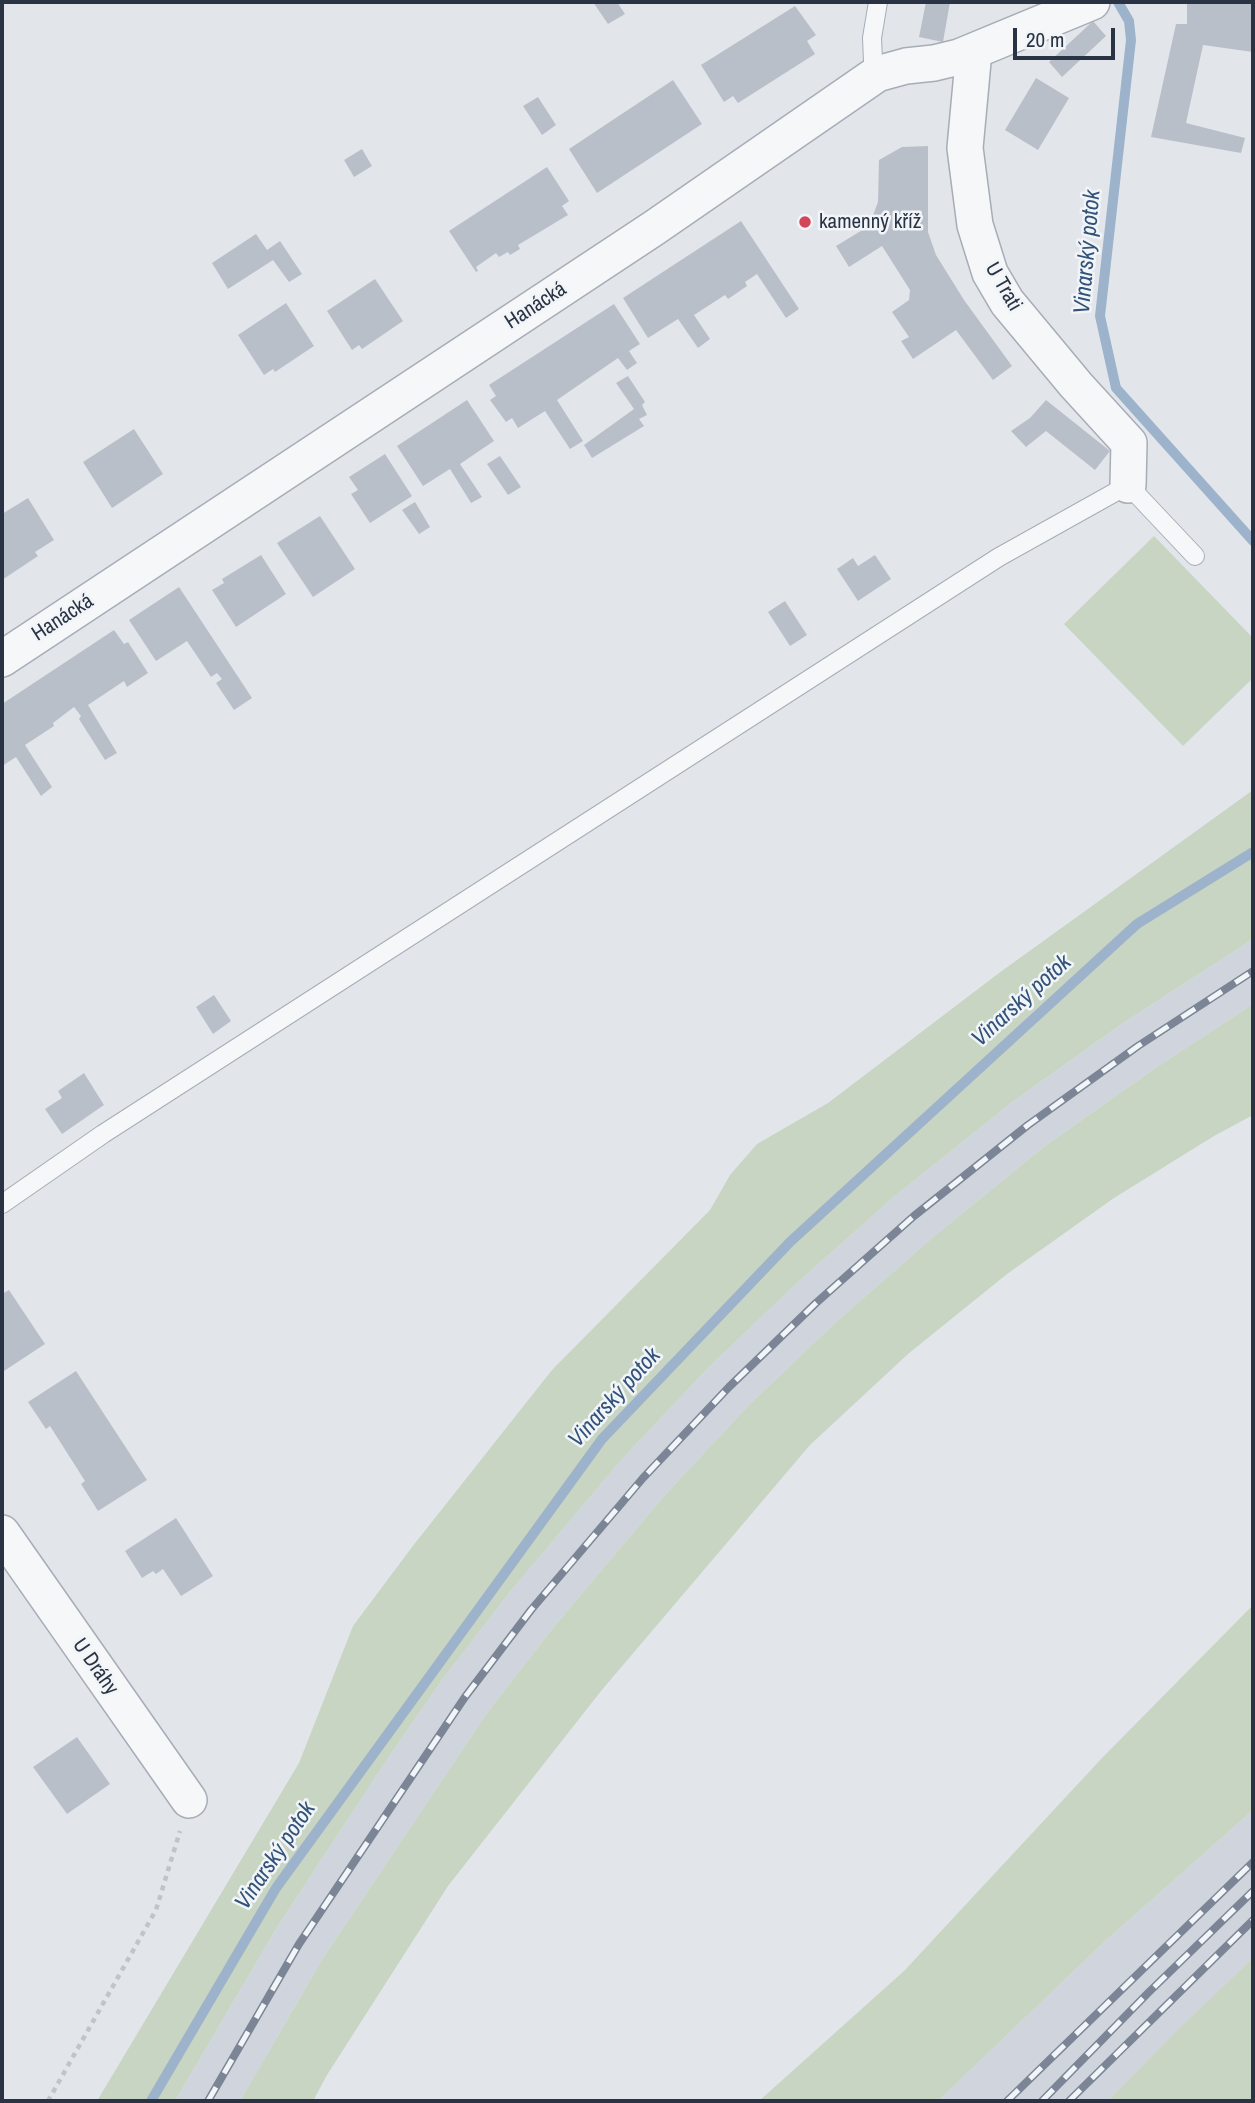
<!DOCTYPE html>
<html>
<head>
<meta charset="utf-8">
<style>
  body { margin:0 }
  #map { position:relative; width:1255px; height:2103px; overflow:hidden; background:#e2e6eb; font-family:"Archivo Narrow",sans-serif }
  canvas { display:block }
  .frame { position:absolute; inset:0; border:4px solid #2a3344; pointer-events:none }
  .scale { position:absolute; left:1013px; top:28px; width:102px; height:32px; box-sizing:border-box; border:4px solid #2a3344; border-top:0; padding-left:9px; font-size:21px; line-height:24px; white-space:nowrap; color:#2a3344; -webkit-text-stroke:5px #f2f5f8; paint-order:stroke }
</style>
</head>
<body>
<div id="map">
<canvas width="1255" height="2103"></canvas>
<div class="frame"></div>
<div class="scale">20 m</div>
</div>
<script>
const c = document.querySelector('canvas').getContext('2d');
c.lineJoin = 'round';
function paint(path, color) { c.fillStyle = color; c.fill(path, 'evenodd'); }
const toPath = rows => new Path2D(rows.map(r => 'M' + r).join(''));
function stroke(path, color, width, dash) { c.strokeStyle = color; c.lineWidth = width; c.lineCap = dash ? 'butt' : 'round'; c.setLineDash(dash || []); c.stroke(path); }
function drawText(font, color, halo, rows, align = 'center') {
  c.font = font + ' "Archivo Narrow",sans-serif'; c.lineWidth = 5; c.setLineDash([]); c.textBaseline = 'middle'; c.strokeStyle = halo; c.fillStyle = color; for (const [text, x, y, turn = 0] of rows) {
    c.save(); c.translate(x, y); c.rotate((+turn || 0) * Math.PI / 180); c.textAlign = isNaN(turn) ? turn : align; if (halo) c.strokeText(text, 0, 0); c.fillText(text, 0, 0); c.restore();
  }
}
const built = toPath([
  [1253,939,1253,1004,1154,1069,1045,1146,932,1238,835,1323,748,1406,664,1496,553,1628,487,1713,323,1958,240,2101,175,2101,276,1929,386,1761,442,1680,509,1593,622,1459,709,1367,798,1282,896,1195,1011,1103,1123,1023],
  [1253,1810,1253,1958,1108,2101,938,2101,1104,1942]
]);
const green = toPath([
  [1154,536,1253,638,1253,678,1183,746,1064,624],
  [1253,790,1253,939,1123,1023,1011,1103,896,1195,798,1282,709,1367,622,1459,509,1593,442,1680,386,1761,276,1929,175,2101,97,2101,299,1763,353,1626,412,1547,552,1370,710,1210,730,1175,757,1144,828,1103,999,973],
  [1253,1004,1253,1115,1214,1136,1114,1198,1007,1274,908,1354,810,1445,601,1691,448,1886,327,2075,313,2101,240,2101,323,1958,487,1713,553,1628,664,1496,748,1406,835,1323,932,1238,1045,1146,1154,1069],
  [1253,1605,1253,1810,1104,1942,938,2101,759,2101,904,1971,1102,1758],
  [1253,1958,1253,2101,1108,2101,1181,2027]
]);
const stream = toPath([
  [1118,2,1129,21,1131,40,1100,316,1116,388,1253,541],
  [151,2101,276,1888,602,1439,790,1242,1137,924,1253,852]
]);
const building = toPath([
  [593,2,617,2,625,14,608,24],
  [926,2,950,2,943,42,919,37],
  [1187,2,1253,2,1253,52,1203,45,1186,123,1245,138,1241,153,1151,137,1176,24,1187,24],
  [795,6,816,35,807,41,815,54,738,103,733,96,724,102,701,65],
  [1093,21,1106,36,1062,77,1049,62],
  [1036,78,1069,98,1038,150,1005,130],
  [673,80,702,124,597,193,569,149],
  [538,97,556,125,542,135,523,106],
  [928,146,928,232,936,255,964,300,1012,366,993,380,956,330,913,359,901,341,909,337,892,312,909,300,910,290,882,246,849,267,836,246,869,226,878,202,879,160,902,147],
  [362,149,372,166,354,177,344,160],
  [547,167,569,201,562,206,568,215,518,245,520,249,510,255,508,252,499,257,496,253,476,267,478,271,476,272,449,231],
  [741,221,799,309,786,318,757,274,745,282,747,286,728,299,725,295,694,315,710,339,698,348,678,319,648,338,623,298],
  [256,234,267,250,280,241,302,274,289,282,273,260,228,289,212,263],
  [375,279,403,321,362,349,359,345,352,350,327,311],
  [286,303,314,346,275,372,273,369,264,375,238,335],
  [614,304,640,344,629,351,637,363,627,370,618,358,557,400,583,441,570,449,545,411,518,428,512,418,506,422,490,400,496,396,489,385],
  [628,376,645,402,642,405,647,415,639,419,644,426,592,458,584,445,634,409,616,383],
  [467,400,494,441,460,464,482,497,471,503,450,469,423,486,397,446],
  [1046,400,1110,451,1095,470,1046,431,1026,447,1011,431,1030,418],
  [134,429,163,474,112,508,83,462],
  [385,454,412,496,370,523,351,494,358,490,349,477],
  [500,456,521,487,508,495,487,464],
  [28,498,54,540,35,552,38,556,2,580,2,514],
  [415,502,430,527,419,534,402,510],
  [320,516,355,569,313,597,277,543],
  [261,555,286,594,236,627,212,590,224,583,222,579],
  [875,555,891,579,858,601,837,569,853,558,858,566],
  [179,587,252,698,234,710,216,683,222,679,217,673,211,677,187,641,156,661,129,620],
  [785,601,807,635,790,646,768,612],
  [114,630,124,644,128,642,148,673,127,687,124,681,88,705,117,753,105,760,79,719,81,716,74,707,53,723,54,726,25,745,52,787,41,796,16,757,2,766,2,704],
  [214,995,231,1021,213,1034,196,1007],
  [84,1073,104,1105,62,1134,45,1109,62,1098,58,1091],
  [9,1290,45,1344,4,1371,2,1367,2,1294],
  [76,1371,147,1480,98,1511,81,1484,85,1481,50,1426,46,1429,28,1402],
  [176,1518,213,1576,181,1596,163,1569,156,1574,153,1571,142,1578,125,1551],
  [77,1737,110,1784,67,1814,33,1767]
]);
const path = toPath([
  [48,2101,156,1910,180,1831]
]);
const lane = toPath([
  [877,74,873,61,872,38,878,2],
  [2,1204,103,1134,999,557,1128,485,1195,556]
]);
const street = toPath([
  [974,51,965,148,975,225,990,273,1007,302,1076,385,1129,443,1128,485],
  [2,659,654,228,877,74,906,66,934,63,959,57,1092,2],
  [2,1533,189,1800]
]);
const rail = toPath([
  [208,2101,299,1944,465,1697,531,1610,643,1478,729,1387,816,1303,914,1216,1028,1125,1138,1046,1253,971],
  [1007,2101,1253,1862],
  [1042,2101,1149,1992,1253,1891],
  [1069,2101,1253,1920]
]);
const markers = [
  [805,222,7,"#d34559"]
];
const poiNames = [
  ["kamenný kříž",819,222]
];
const streetNames = [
  ["U Trati",1003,287,60],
  ["Hanácká",536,306,-33],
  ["Hanácká",63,618,-33],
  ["U Dráhy",95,1667,55]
];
const waterNames = [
  ["Vinarský potok",1088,252,-85],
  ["Vinarský potok",1022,1001,-42],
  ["Vinarský potok",615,1398,-48],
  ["Vinarský potok",276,1856,-56]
];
paint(built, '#d0d5dd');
paint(green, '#c8d5c3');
stroke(stream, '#9db3cc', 10);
paint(building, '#b9bfc9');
stroke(lane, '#a7adb6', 20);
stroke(street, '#a7adb6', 38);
stroke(path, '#c0c4ca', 4.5, [5, 5]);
stroke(lane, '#f5f7f9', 18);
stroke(street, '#f5f7f9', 35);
stroke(rail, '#7b8595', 8);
stroke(rail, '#f2f5f8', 5, [16]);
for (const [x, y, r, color] of markers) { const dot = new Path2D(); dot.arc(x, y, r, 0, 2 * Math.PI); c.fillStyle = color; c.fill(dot); stroke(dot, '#f2f5f8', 2.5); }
drawText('21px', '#2a3344', '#f2f5f8', poiNames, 'left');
drawText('21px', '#2a3344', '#f2f5f8', streetNames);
drawText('italic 23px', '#32527a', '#f2f5f8', waterNames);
</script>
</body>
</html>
